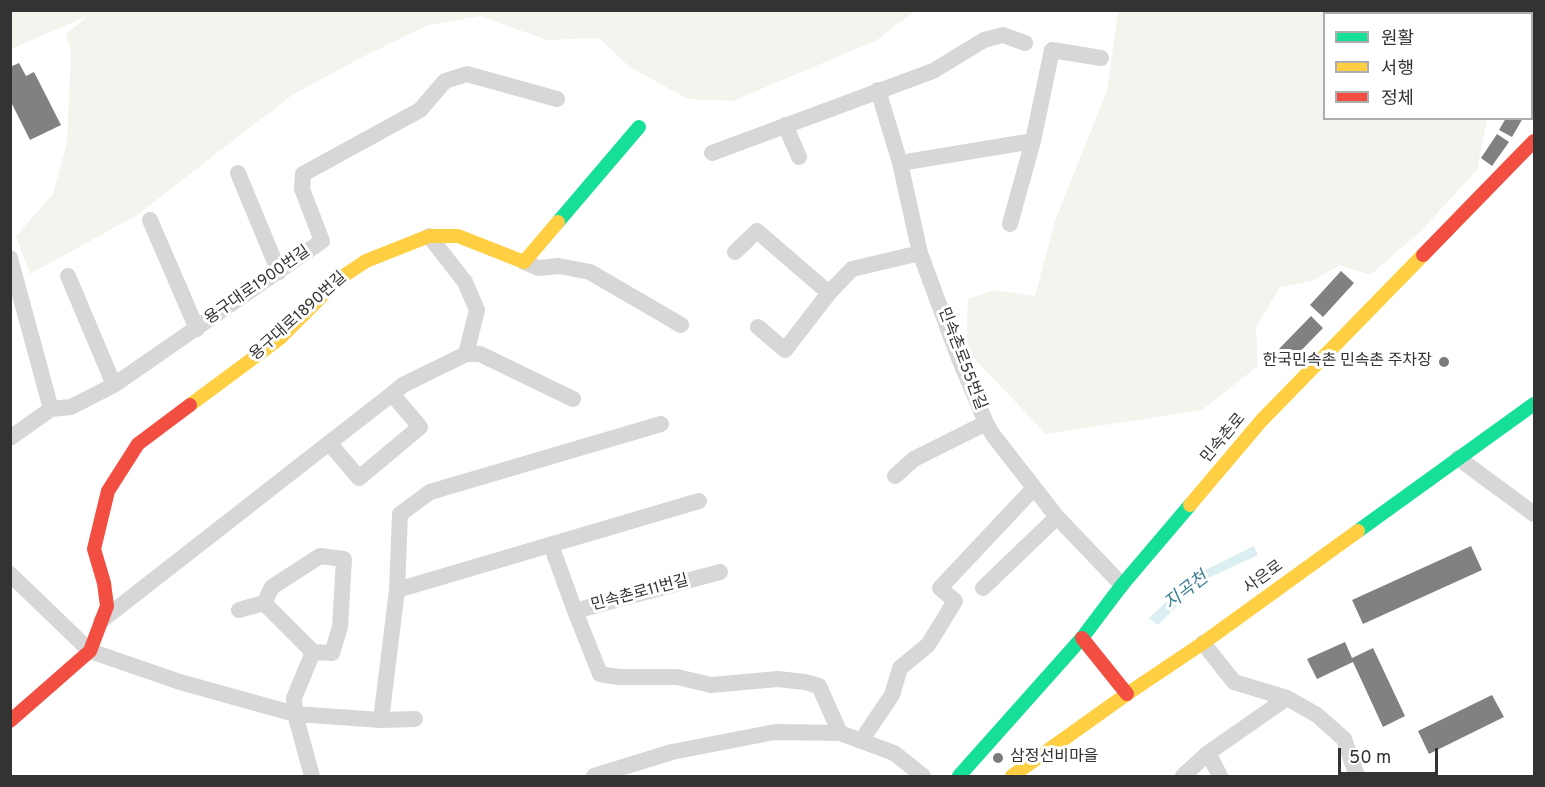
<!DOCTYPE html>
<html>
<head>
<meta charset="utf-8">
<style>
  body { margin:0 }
  #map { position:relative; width:1545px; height:787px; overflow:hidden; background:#fff; font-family:Overpass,"Noto Sans KR",sans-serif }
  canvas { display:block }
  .frame { position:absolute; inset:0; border:12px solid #333; pointer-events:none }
  .legend { position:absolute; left:1323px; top:12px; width:210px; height:108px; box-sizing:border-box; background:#fff; border:2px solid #adadad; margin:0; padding:8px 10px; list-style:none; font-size:18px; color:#333 }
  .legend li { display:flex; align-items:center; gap:12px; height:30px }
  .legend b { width:30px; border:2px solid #adadad }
  .scale { position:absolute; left:1338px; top:748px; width:100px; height:27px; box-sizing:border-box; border:3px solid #333; border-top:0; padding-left:8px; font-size:18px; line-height:21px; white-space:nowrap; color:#333; -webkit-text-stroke:4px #fff; paint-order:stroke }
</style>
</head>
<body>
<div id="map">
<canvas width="1545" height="787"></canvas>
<div class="frame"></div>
<ul class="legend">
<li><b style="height:8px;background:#16e098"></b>원활</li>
<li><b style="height:8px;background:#ffcf43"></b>서행</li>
<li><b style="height:8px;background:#f24e42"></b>정체</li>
</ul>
<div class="scale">50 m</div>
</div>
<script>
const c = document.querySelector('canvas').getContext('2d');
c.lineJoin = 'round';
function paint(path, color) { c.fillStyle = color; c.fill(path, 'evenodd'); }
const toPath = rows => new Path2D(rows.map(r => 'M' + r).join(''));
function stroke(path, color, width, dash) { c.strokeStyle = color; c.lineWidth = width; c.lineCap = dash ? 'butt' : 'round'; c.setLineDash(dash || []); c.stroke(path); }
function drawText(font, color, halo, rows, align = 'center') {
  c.font = font + ' Overpass,"Noto Sans KR",sans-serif'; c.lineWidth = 6; c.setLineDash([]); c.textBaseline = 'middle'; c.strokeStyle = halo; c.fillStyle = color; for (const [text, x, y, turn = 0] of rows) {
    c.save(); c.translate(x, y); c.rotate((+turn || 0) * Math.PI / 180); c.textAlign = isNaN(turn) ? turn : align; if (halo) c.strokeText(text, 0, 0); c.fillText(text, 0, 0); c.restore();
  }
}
const green = toPath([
  [1442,10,1447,13,1324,14,1324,118,1487,119,1477,170,1421,231,1370,275,1340,265,1312,281,1280,287,1256,327,1258,366,1202,410,1046,434,966,350,968,299,994,290,1035,296,1055,221,1107,91,1118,11],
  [10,11,11,10,915,11,877,40,733,101,688,99,631,68,599,38,547,40,479,16,426,26,362,57,292,95,137,215,30,274,16,236,53,194,67,142,71,51,66,34,89,15,11,49]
]);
const water = toPath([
  [1254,546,1258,555,1202,581,1158,625,1149,618,1195,575]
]);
const building = toPath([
  [19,63,26,76,34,72,61,125,30,140,10,100,10,67],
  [1534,69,1534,98,1532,104,1532,74],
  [1506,118,1523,118,1512,137,1499,130],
  [1497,134,1509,142,1492,166,1481,158],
  [1341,271,1354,283,1323,317,1310,305],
  [1311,316,1323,328,1289,363,1277,351],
  [1471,546,1482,570,1363,624,1352,600],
  [1345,642,1352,658,1373,648,1405,716,1383,727,1353,662,1317,679,1307,659],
  [1492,695,1504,717,1429,754,1418,731]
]);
const lane = toPath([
  [1466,10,1472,14],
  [1532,33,1534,34]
]);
const street = toPath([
  [878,90,900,163,920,253,958,356,986,423,993,435,1057,517,1122,585],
  [785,125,799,157],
  [712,153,933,71,984,40,1003,35,1025,43],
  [900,163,1033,141],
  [238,173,279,272],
  [150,220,197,329],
  [1010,224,1033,141,1052,50,1101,58],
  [429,236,465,282,477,310,466,354],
  [735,252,757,231,829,293],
  [10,258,51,409],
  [524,262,538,268,559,266,590,272,681,325],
  [68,276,114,385],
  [758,327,785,350,829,293,852,269,920,253],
  [392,394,403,385,466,354,480,354,573,399],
  [10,438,51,409,71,407,114,385,322,241,302,189,303,174,420,110,445,81,467,74,557,99],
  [1458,458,1534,514],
  [895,476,914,459,986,423],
  [551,545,575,611],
  [720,572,575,611,600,674,618,677,677,677,711,685,778,679,805,682,819,686,840,733],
  [10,574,90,651,180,682,295,714,294,698,313,652,264,603,272,587,320,556,344,559,340,627,332,653,313,652],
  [983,588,1057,517],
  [397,590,400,514,430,492,661,424],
  [239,610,264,603],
  [101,621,329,443,392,394,420,427,359,478,329,443],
  [1203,643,1234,682,1287,698,1317,715,1344,739,1357,776],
  [381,720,415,719],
  [861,741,892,695,900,668,928,645,955,601,940,588,1034,488],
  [1208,753,1220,776],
  [312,776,295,714,381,720,397,590,699,501],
  [594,776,672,752,775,732,840,733,894,753,923,776],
  [1183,776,1208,753,1287,698]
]);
const fast = toPath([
  [558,222,639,127],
  [1358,531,1534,404],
  [959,776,1082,638,1122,585,1190,505]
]);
const slow = toPath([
  [190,405,279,339,339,279,366,261,429,236,458,236,524,262,558,222],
  [1190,505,1261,421,1423,255],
  [1012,776,1127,694,1203,643,1358,531]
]);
const jam = toPath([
  [1423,255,1534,141],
  [1082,638,1127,694],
  [10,721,90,651,107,606,104,583,94,549,108,491,138,444,190,405]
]);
const markers = [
  [1444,362,6,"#7a7a7a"],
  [998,758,6,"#7a7a7a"]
];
const streetNames = [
  ["용구대로1900번길",258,286,-35],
  ["용구대로1890번길",299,317,-42],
  ["민속촌로55번길",961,359,69],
  ["민속촌로",1224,439,-50],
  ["사은로",1264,578,-36],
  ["민속촌로11번길",640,594,-15]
];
const poiNames = [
  ["한국민속촌 민속촌 주차장",1432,362],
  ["삼정선비마을",1010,758,"left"]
];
const waterNames = [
  ["지곡천",1187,592,-38]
];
paint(green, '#f2f5ed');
paint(water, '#dbeef2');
paint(building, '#818181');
stroke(lane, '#d7d7d7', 8);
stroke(street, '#d7d7d7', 16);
stroke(fast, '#16e098', 14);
stroke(slow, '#ffcf43', 14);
stroke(jam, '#f24e42', 14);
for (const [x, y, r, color] of markers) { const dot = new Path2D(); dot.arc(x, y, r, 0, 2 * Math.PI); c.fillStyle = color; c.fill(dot); stroke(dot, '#fff', 2); }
drawText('16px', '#333', '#fff', streetNames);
drawText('16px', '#333', '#fff', poiNames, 'right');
drawText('italic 18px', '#3a7f92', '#fff', waterNames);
</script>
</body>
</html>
